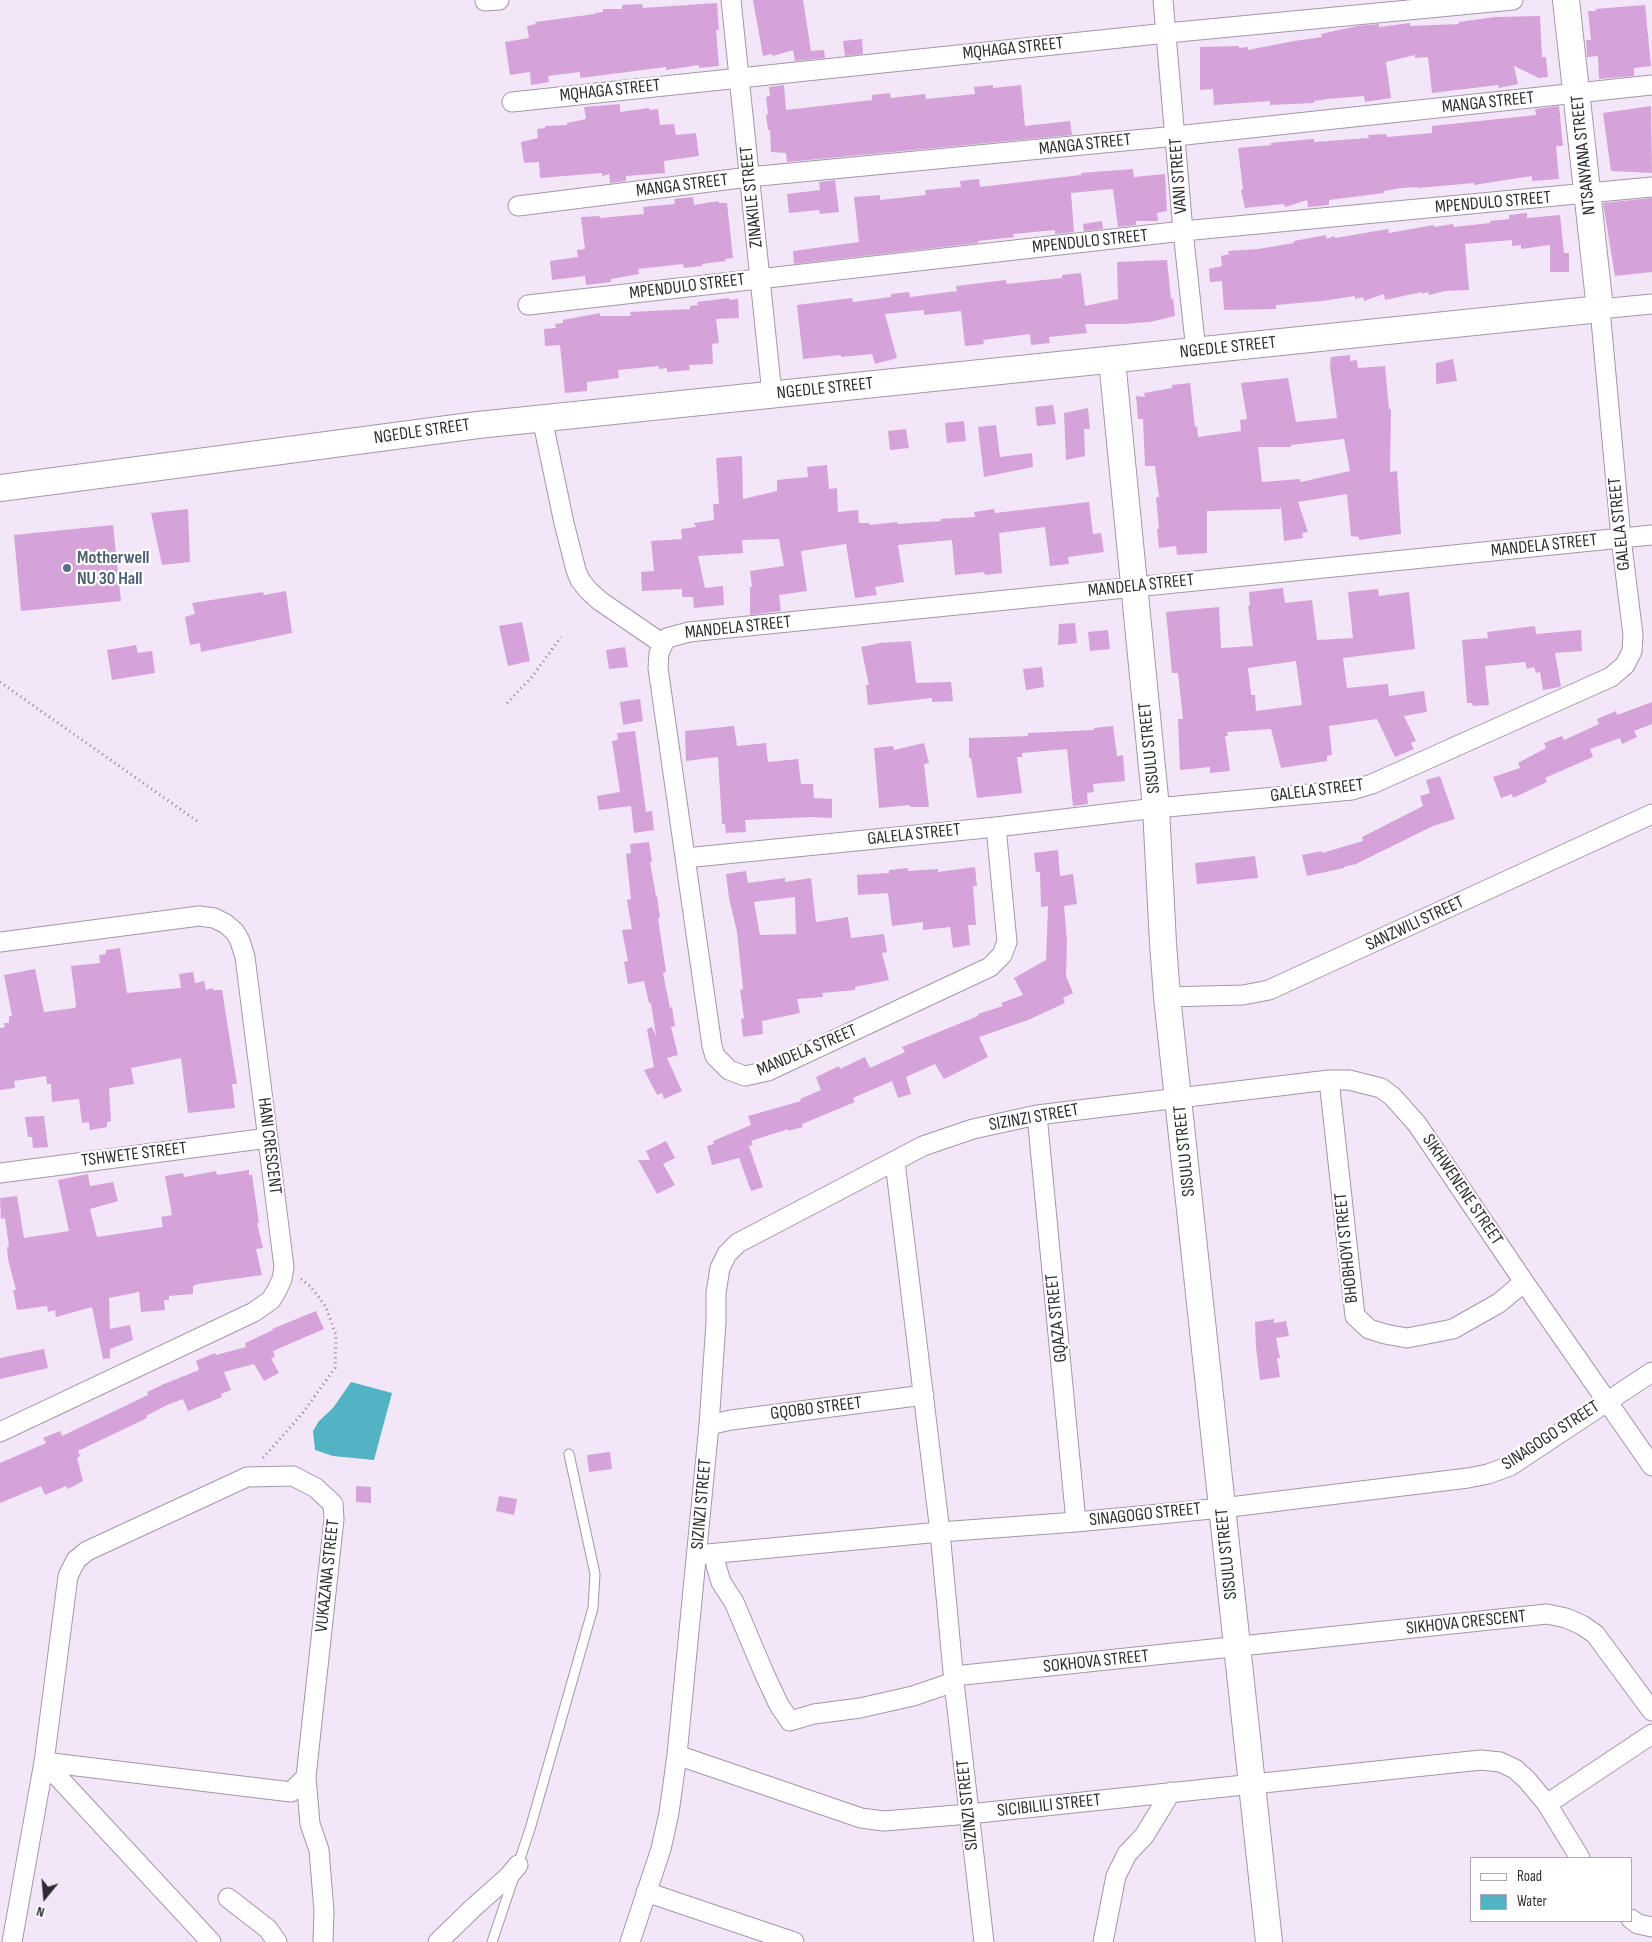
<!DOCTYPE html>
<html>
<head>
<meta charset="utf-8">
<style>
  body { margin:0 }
  #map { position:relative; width:1652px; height:1942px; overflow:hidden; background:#f3e6f9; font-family:"Sofia Sans Condensed",sans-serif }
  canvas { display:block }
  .legend { position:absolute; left:1470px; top:1857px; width:162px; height:65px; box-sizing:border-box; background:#fff; border:1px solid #acaaad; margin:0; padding:6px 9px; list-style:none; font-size:15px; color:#302b32 }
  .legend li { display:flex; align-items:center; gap:10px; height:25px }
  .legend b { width:25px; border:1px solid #acaaad }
  .north { position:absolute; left:20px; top:1872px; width:50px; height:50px; -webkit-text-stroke:4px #fff; paint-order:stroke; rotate:197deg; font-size:14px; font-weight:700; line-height:20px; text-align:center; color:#302b32 }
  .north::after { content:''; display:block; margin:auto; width:18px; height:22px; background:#302b32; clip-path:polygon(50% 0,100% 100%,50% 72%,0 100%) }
</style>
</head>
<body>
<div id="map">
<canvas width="1652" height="1942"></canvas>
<ul class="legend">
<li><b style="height:6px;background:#fff"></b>Road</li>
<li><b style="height:14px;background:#52b3c5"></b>Water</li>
</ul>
<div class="north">N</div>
</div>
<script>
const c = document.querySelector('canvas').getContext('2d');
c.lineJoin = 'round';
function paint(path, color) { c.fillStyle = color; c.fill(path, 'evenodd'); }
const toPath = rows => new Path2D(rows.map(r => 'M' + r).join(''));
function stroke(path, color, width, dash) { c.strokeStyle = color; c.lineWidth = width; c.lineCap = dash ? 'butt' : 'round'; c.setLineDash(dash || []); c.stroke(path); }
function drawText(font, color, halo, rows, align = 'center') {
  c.font = font + ' "Sofia Sans Condensed",sans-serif'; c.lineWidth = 4.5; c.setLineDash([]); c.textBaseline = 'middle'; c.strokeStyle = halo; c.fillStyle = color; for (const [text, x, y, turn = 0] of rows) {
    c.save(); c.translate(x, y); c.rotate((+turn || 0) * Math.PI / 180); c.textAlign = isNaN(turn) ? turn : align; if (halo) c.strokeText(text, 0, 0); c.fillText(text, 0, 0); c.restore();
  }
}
const water = toPath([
  [351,1382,392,1393,374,1460,333,1456,315,1450,313,1431,319,1421,333,1408]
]);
const building = toPath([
  [753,0,803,0,811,51,824,50,825,58,795,61,793,50,773,56,772,54,763,56],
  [717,3,719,30,716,30,719,66,699,68,699,65,666,70,666,67,580,78,580,72,548,76,549,82,531,85,530,72,510,75,505,42,529,38,527,26,536,24,535,22,595,14,595,13,603,12,603,9,622,9,622,5,642,4,643,8],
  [1645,5,1651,66,1634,68,1634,76,1599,79,1598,56,1587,57,1586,40,1591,40,1588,11,1596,11,1595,9],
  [1540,16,1542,57,1546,57,1548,77,1539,78,1514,66,1518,84,1499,88,1498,85,1432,93,1428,57,1415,58,1415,55,1386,62,1391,98,1365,102,1364,96,1327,99,1314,101,1314,103,1270,105,1270,101,1214,105,1213,89,1200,90,1200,47,1239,46,1239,48,1248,47,1248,50,1294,41,1322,37,1321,34,1357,26,1379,24,1379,27,1410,23,1410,26,1459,24,1459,22,1495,17],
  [862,39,863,54,845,56,843,41],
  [784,85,786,110,872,100,872,95,890,93,891,98,925,94,926,99,975,94,974,87,993,85,993,88,1021,85,1025,126,1070,121,1072,135,787,162,786,153,771,152,770,130,768,130,766,115,768,114,766,97,770,96,769,87],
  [620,104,620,112,649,108,650,110,658,109,660,125,674,124,676,135,696,133,699,156,664,161,665,173,626,176,626,181,610,183,609,174,602,176,602,173,540,178,539,162,524,163,521,142,538,138,537,129,545,128,545,126,567,125,567,123,586,119,584,107],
  [1559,106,1563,146,1556,146,1559,179,1532,181,1532,176,1474,185,1474,183,1418,188,1418,187,1402,188,1384,191,1384,193,1329,200,1329,205,1308,207,1307,200,1285,207,1284,204,1245,208,1241,190,1243,189,1238,148,1271,145,1271,143,1280,142,1314,139,1314,142,1369,138,1368,135,1386,134,1387,137,1432,133,1432,126,1536,115,1535,109],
  [1651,106,1652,173,1611,171,1603,113],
  [1133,169,1134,177,1165,174,1167,211,1157,213,1158,221,1136,221,1136,225,1118,227,1113,189,1071,193,1074,232,1055,234,1055,230,1013,234,1014,237,978,241,978,243,794,264,793,251,859,242,854,197,880,195,880,200,926,195,925,190,961,187,960,181,979,179,980,187,1081,175,1081,173],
  [835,180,839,212,820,214,819,210,789,213,787,194,820,190,819,182],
  [693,197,694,205,718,201,719,203,727,203,733,258,725,259,726,261,702,264,702,266,684,268,683,264,638,269,639,274,611,279,611,282,586,285,585,276,552,280,550,261,578,257,577,250,585,249,581,217,600,216,600,218,644,214,643,207,675,204,674,199],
  [1652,198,1652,272,1615,276,1603,203],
  [1527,213,1527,218,1560,215,1564,253,1569,253,1569,272,1550,272,1550,245,1521,249,1521,245,1512,246,1512,240,1465,244,1469,290,1445,291,1429,295,1428,292,1422,294,1422,292,1385,300,1384,294,1364,301,1363,297,1355,299,1355,296,1322,301,1276,305,1276,309,1224,310,1222,281,1210,282,1209,269,1222,266,1221,256,1229,254,1228,251,1258,249,1294,243,1294,241,1326,235,1327,239,1334,236,1335,238,1388,229,1389,233,1434,225,1434,227,1453,224,1454,227,1490,223,1490,221,1509,219,1509,215],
  [1102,221,1103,229,1084,231,1083,224],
  [1167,260,1171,299,1173,298,1175,316,1150,322,1124,324,1085,324,1087,333,1049,337,1050,343,1031,345,1030,334,983,340,984,344,965,346,961,311,924,315,924,310,885,314,897,358,875,364,872,354,841,357,841,355,803,359,797,305,852,298,853,302,891,297,891,294,909,292,910,297,957,291,956,286,1006,280,1007,284,1062,278,1062,275,1081,273,1085,306,1118,299,1117,262],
  [729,298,730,300,738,299,739,318,716,319,719,343,712,344,713,364,689,365,690,370,667,372,667,368,659,369,659,366,618,370,619,378,587,382,587,391,565,393,560,345,545,346,544,329,556,328,555,324,563,323,563,320,600,313,600,316,631,316,630,312,690,309,690,306,698,305,697,302],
  [1350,355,1350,361,1357,360,1358,368,1385,366,1389,409,1391,409,1390,472,1397,471,1401,534,1359,540,1359,537,1351,536,1347,494,1298,502,1308,532,1302,533,1303,538,1284,541,1281,507,1280,509,1207,511,1207,553,1177,555,1176,546,1159,548,1157,529,1159,529,1156,497,1159,497,1155,466,1145,466,1143,419,1138,419,1136,396,1145,397,1144,393,1172,388,1172,385,1190,383,1195,427,1197,426,1198,437,1241,431,1240,420,1247,419,1241,383,1288,378,1296,422,1337,418,1330,367,1331,357],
  [1344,439,1350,471,1301,482,1300,479,1262,482,1258,447,1291,447,1291,445],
  [1453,359,1457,381,1436,384,1436,363],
  [1053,405,1056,424,1037,426,1035,407],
  [1088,408,1090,429,1084,429,1085,456,1066,460,1064,413],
  [964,421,966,441,947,443,945,423],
  [996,425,1000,457,1032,453,1033,467,984,477,978,427],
  [906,429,909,448,890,450,888,431],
  [742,456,743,499,777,491,777,480,808,477,807,467,827,465,829,489,837,488,838,512,858,510,859,523,869,523,870,525,897,522,898,524,941,521,941,519,975,517,974,512,994,509,995,513,1089,502,1093,534,1101,533,1104,552,1068,557,1069,564,1050,566,1045,527,999,533,1002,573,985,575,984,572,955,575,952,540,898,545,904,582,875,587,877,595,855,598,846,544,801,551,807,591,779,595,781,611,750,615,750,587,752,587,750,571,784,566,779,539,742,540,743,553,698,556,705,588,723,586,724,605,694,608,693,597,682,597,682,589,642,591,641,572,654,571,651,541,682,539,681,529,696,527,694,523,714,520,713,504,719,504,716,458],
  [188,509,190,562,162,565,151,513],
  [113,525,121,601,21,611,14,535],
  [1283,588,1285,603,1312,600,1317,640,1353,638,1348,592,1378,589,1379,596,1409,592,1415,649,1343,658,1347,688,1388,684,1389,696,1424,691,1427,712,1404,716,1416,741,1411,743,1414,749,1395,757,1377,719,1329,726,1332,755,1327,756,1327,761,1281,768,1271,729,1227,732,1228,736,1225,736,1230,771,1210,773,1210,767,1180,770,1178,719,1183,719,1178,673,1172,673,1166,612,1219,607,1221,648,1253,646,1248,606,1250,606,1249,592],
  [1296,661,1302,705,1256,711,1255,695,1251,695,1248,668],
  [286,591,292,633,201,652,200,643,190,645,185,617,195,614,192,603,263,592,264,595],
  [522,622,530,661,508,666,499,626],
  [1075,623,1077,643,1058,645,1059,624],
  [1535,626,1536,634,1581,630,1582,651,1555,653,1561,687,1543,690,1540,672,1536,673,1534,667,1527,669,1525,662,1485,666,1489,705,1473,706,1472,703,1467,703,1462,640,1488,638,1487,632],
  [1108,630,1110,649,1090,651,1088,632],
  [911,641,916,683,951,682,953,701,932,702,932,698,868,705,866,685,869,685,861,647,880,643],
  [136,645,138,653,152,651,155,673,112,680,107,650],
  [625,647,628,667,609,669,606,650],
  [1042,667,1044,687,1026,690,1023,669],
  [640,699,643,721,623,725,620,702],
  [1652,702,1652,724,1634,731,1637,737,1622,744,1620,738,1590,749,1593,757,1545,778,1547,782,1513,798,1512,794,1501,798,1493,777,1520,768,1518,763,1546,748,1544,743,1562,736,1564,740,1599,724,1597,719,1616,711,1617,715],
  [734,726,737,746,766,743,768,762,798,759,801,784,813,784,814,798,832,799,832,818,812,817,745,820,746,832,726,833,725,824,722,824,718,757,686,761,685,731],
  [1113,726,1117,756,1123,755,1125,781,1093,784,1094,792,1087,793,1088,804,1073,806,1067,749,1022,753,1022,757,1017,757,1022,793,977,798,971,758,969,758,969,738,1028,736,1028,733,1094,730,1094,728],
  [635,731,646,812,652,811,654,830,634,833,631,806,599,810,597,796,620,792,612,741,618,740,617,733],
  [924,743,929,763,924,764,929,807,910,807,910,805,879,808,874,748,893,746,894,750],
  [1440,776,1455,819,1433,826,1356,864,1344,867,1344,868,1307,876,1302,855,1322,851,1322,853,1363,841,1362,837,1423,806,1420,796,1430,793,1426,780],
  [649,842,652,862,650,862,656,896,657,896,660,918,658,918,666,972,663,973,670,1008,672,1007,675,1026,671,1027,678,1055,667,1058,682,1091,664,1099,662,1093,657,1095,644,1070,654,1067,647,1029,652,1027,656,1036,651,1003,649,1003,644,981,628,984,624,962,628,961,622,930,632,929,627,900,631,899,626,854,631,853,630,844],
  [1058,850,1060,876,1073,874,1077,904,1064,906,1067,941,1066,976,1073,993,1063,998,1065,1003,1028,1020,979,1037,988,1057,944,1079,935,1064,906,1077,911,1094,898,1098,892,1081,853,1098,855,1102,802,1124,803,1127,788,1131,788,1129,751,1141,753,1145,749,1146,763,1187,751,1191,739,1158,712,1165,707,1146,714,1144,713,1141,751,1125,748,1116,801,1101,800,1099,821,1090,816,1077,839,1066,840,1069,865,1057,870,1068,905,1052,902,1047,978,1016,978,1014,1003,1006,1001,1003,1023,995,1014,978,1046,960,1048,906,1041,907,1040,872,1036,872,1034,853],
  [1255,856,1258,878,1197,884,1195,863],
  [975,867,977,886,973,886,976,925,968,925,970,945,953,948,950,927,923,930,923,922,892,926,888,893,858,895,857,875,889,873,889,870,908,868,908,871,938,869,938,872],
  [746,871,748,883,785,878,785,882,811,878,816,922,848,917,851,938,884,934,887,952,882,953,889,980,855,987,855,990,822,993,823,997,797,999,800,1013,762,1021,763,1034,743,1037,741,1019,744,1018,740,990,743,989,737,932,729,898,726,874],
  [795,897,796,934,760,935,754,902],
  [120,948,127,993,181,988,179,974,193,972,195,983,204,981,206,990,213,988,213,990,222,990,237,1084,232,1084,235,1108,188,1113,181,1058,131,1068,134,1084,109,1088,111,1121,107,1122,107,1127,90,1130,89,1122,82,1123,79,1099,52,1102,51,1084,47,1084,46,1076,14,1081,15,1088,0,1090,0,1028,5,1027,4,1023,9,1023,9,1016,12,1016,4,975,35,969,44,1012,75,1008,76,1005,71,966,100,963,99,955,106,954,106,950],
  [44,1116,48,1147,33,1148,32,1137,28,1137,25,1117],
  [666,1141,675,1158,663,1164,675,1185,657,1194,638,1160,650,1160,646,1151],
  [249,1170,249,1175,252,1175,259,1223,257,1223,263,1248,256,1249,262,1275,198,1284,193,1286,193,1294,169,1296,169,1300,164,1300,165,1310,141,1312,139,1292,109,1298,110,1329,130,1325,133,1340,110,1349,110,1358,103,1359,92,1307,56,1317,55,1310,48,1312,47,1306,17,1310,13,1290,16,1290,8,1259,7,1247,9,1247,5,1218,1,1219,0,1198,17,1196,24,1238,69,1231,58,1180,88,1174,90,1186,113,1182,118,1201,90,1209,97,1237,163,1227,161,1217,172,1215,165,1176,183,1173,184,1177,216,1171,217,1175],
  [316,1311,324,1329,273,1351,275,1357,271,1358,279,1373,264,1381,254,1364,224,1372,231,1390,221,1394,222,1397,188,1411,183,1399,167,1405,146,1416,147,1418,78,1451,80,1456,77,1458,83,1481,68,1489,66,1486,45,1495,41,1486,0,1503,0,1463,46,1443,43,1438,60,1431,62,1436,148,1395,147,1392,164,1384,199,1370,196,1361,215,1353,216,1355,246,1347,245,1343,273,1330,272,1329],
  [1274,1319,1274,1323,1286,1321,1289,1336,1276,1338,1280,1358,1277,1358,1280,1377,1260,1380,1256,1347,1255,1322],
  [44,1349,48,1368,0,1379,0,1358],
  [610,1452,612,1469,589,1472,587,1455],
  [356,1486,371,1487,371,1503,356,1502],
  [499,1496,517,1499,514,1515,496,1511]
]);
const path = toPath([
  [0,682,197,821],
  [507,703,532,677,561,637],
  [263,1458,302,1414,335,1368,336,1335,326,1307,310,1286,301,1279]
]);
const lane = toPath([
  [492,1942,530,1829,593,1608,595,1574,569,1454]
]);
const street = toPath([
  [731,0,772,394],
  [1163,0,1183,231,1196,351],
  [485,1,499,0],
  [512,102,1167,33,1513,0],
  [518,206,749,177,1176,136,1652,85],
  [528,305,1183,231,1652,187],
  [542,418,564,523,576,570,580,580,588,590,600,601,663,644],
  [996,827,1007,942,1002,955,990,967,768,1071,745,1076,729,1070,715,1056,712,1046,658,668,659,653,663,644,667,638,689,632,1652,535],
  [685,858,996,827,1156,808,1352,790,1372,784,1611,677,1625,665,1632,651,1633,635,1621,538,1600,309,1652,304],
  [0,942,199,916,214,918,226,924,235,932,240,941,245,957,284,1267,282,1279,277,1290,271,1300,254,1312,0,1432],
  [1167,997,1243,995,1269,990,1652,814],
  [1329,1080,1355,1316,1369,1329,1385,1334,1407,1338,1453,1329,1499,1303,1524,1282],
  [1037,1115,1076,1522],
  [895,1162,940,1532,954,1682,984,1942],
  [0,1173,268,1138],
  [709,1425,731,1420,924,1395],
  [697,1555,940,1532,1076,1522,1222,1508,1468,1478,1488,1474,1510,1466,1652,1372],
  [716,1565,721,1582,734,1602,764,1673,779,1705,790,1721,814,1714,860,1708,913,1696,954,1682],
  [954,1676,1547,1614,1566,1618,1582,1625,1595,1634,1652,1711],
  [677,1755,861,1818,884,1821,969,1814,1481,1760,1500,1762,1515,1769,1527,1780,1547,1804,1580,1858],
  [44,1762,211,1942],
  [306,1777,310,1824,319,1850,324,1911,323,1942],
  [1547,1804,1652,1734],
  [646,1892,794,1942],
  [228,1898,268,1929,277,1942],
  [1631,1919,1638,1924,1652,1927],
  [12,1942,44,1762,68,1576,76,1560,87,1551,247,1477,293,1476,316,1488,333,1504,334,1519,306,1777,291,1792,44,1762],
  [438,1942,473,1908,509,1876,518,1865],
  [630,1942,661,1849,669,1813,677,1755,709,1425,716,1322,716,1293,720,1268,727,1254,738,1243,923,1146,973,1129,1037,1115,1329,1080,1349,1080,1381,1088,1392,1096,1417,1124,1524,1282,1652,1466],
  [1103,1942,1116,1876,1127,1854,1144,1836,1171,1792]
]);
const secondary = toPath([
  [1112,360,1156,808,1163,943,1167,997,1269,1942],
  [0,488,478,425,1600,309,1566,0]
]);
const markers = [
  [67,568,5,"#5c6f8a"]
];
const streetNames = [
  ["MQHAGA STREET",1013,49,-6],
  ["MQHAGA STREET",610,91,-6],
  ["MANGA STREET",1488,103,-6],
  ["MANGA STREET",1085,145,-6],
  ["NTSANYANA STREET",1584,155,-96],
  ["VANI STREET",1179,176,-94],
  ["MANGA STREET",682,186,-7],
  ["ZINAKILE STREET",752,197,-96],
  ["MPENDULO STREET",1493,203,-5],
  ["MPENDULO STREET",1090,242,-6],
  ["MPENDULO STREET",687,287,-7],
  ["NGEDLE STREET",1228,348,-6],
  ["NGEDLE STREET",825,389,-6],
  ["NGEDLE STREET",422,432,-8],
  ["GALELA STREET",1620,524,-96],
  ["MANDELA STREET",1544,546,-6],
  ["MANDELA STREET",1141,586,-6],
  ["MANDELA STREET",738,628,-6],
  ["SISULU STREET",1150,748,-96],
  ["GALELA STREET",1317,791,-7],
  ["GALELA STREET",914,835,-6],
  ["SANZWILI STREET",1415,924,-25],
  ["MANDELA STREET",807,1051,-23],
  ["SIZINZI STREET",1034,1118,-10],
  ["HANI CRESCENT",269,1146,83],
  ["SISULU STREET",1185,1151,-96],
  ["TSHWETE STREET",134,1155,-7],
  ["SIKHWENENE STREET",1462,1190,56],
  ["BHOBHOYI STREET",1347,1248,-96],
  ["GQAZA STREET",1057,1318,-96],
  ["GQOBO STREET",816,1409,-7],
  ["SINAGOGO STREET",1551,1436,-33],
  ["SIZINZI STREET",702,1504,-85],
  ["SINAGOGO STREET",1145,1515,-6],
  ["SISULU STREET",1227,1554,-96],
  ["VUKAZANA STREET",328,1576,-84],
  ["SIKHOVA CRESCENT",1466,1623,-6],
  ["SOKHOVA STREET",1096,1662,-6],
  ["SIZINZI STREET",968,1805,-96],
  ["SICIBILILI STREET",1049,1806,-6]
];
const serviceNames = [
  ["Motherwell",77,558],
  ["NU 30 Hall",77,579]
];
paint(water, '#52b3c5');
paint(building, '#d5a3da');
stroke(lane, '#a397a9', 11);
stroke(street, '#a397a9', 21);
stroke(secondary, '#a397a9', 28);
stroke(path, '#8d8490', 3, [1, 4]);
stroke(lane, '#fff', 9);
stroke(street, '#fff', 19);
stroke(secondary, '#fff', 26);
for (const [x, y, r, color] of markers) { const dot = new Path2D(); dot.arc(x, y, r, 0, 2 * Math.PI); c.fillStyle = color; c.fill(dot); stroke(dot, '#fff', 2); }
drawText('18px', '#302b32', '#fff', streetNames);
drawText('bold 18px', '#4e5e75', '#fff', serviceNames, 'left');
</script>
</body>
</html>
